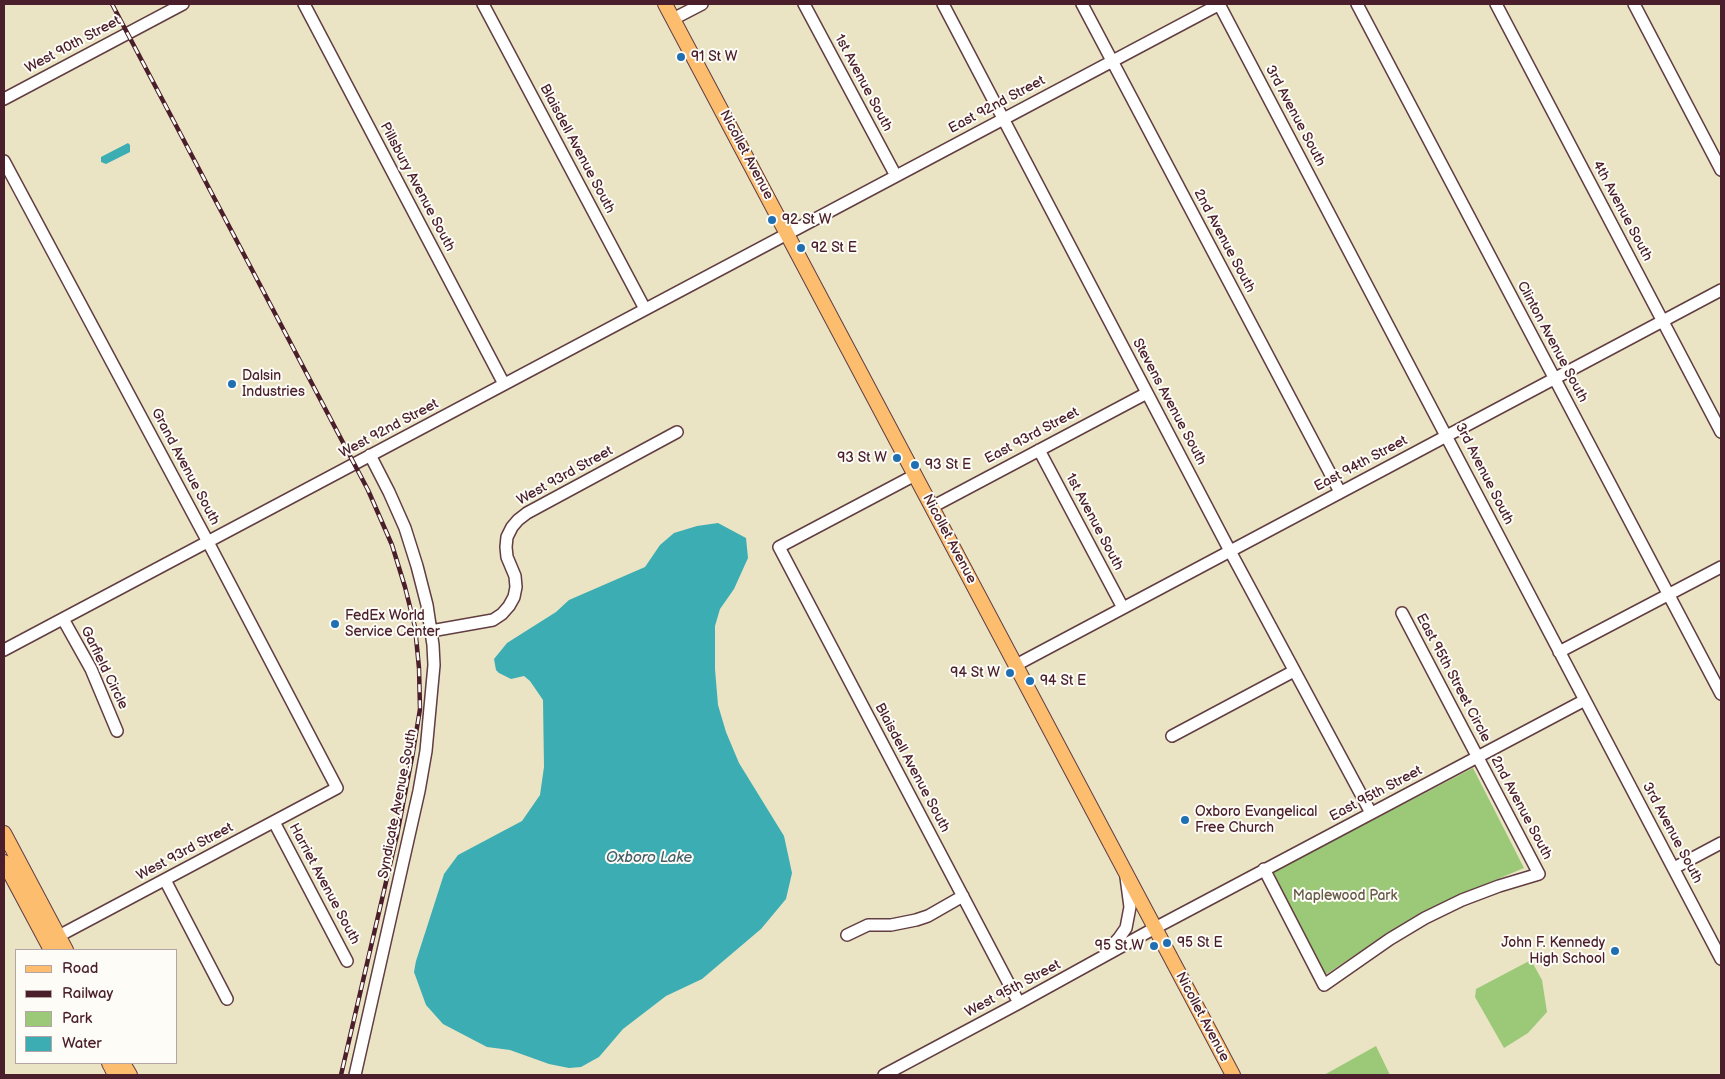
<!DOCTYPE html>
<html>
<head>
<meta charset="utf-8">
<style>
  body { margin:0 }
  #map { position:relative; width:1725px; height:1079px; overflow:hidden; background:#eae4c4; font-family:"Balsamiq Sans",sans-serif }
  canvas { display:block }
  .frame { position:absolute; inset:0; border:5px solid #4a1f2b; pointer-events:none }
  .legend { position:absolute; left:15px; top:949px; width:162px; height:115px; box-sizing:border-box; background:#fdfcf7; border:1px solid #b5a4a5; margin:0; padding:6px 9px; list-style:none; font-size:15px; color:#4a1f2b }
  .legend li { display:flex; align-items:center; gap:10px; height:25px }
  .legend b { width:25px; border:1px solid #b5a4a5 }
</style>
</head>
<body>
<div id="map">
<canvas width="1725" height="1079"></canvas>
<div class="frame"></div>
<ul class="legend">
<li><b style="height:6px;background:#fcbd6f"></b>Road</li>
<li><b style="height:6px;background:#4a1f2b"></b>Railway</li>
<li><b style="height:14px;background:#9bc977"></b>Park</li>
<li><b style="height:14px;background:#3badb3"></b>Water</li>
</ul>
</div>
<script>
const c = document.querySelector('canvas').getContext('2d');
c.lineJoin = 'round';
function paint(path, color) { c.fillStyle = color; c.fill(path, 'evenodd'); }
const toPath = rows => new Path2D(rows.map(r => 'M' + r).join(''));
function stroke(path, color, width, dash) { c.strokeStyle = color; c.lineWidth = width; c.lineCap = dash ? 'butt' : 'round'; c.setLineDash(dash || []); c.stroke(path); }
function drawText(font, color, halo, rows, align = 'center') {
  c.font = font + ' "Balsamiq Sans",sans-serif'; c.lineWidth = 4; c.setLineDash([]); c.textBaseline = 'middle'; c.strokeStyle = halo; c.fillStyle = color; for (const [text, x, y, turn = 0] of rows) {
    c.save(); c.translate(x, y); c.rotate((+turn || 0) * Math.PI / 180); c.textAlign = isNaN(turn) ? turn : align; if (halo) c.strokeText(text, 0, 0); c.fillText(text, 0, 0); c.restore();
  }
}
const green = toPath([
  [1473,768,1524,868,1457,896,1393,930,1325,975,1271,873],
  [1531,960,1542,980,1547,1012,1528,1033,1504,1048,1475,997,1476,989],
  [1376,1046,1390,1075,1324,1075]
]);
const water = toPath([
  [128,143,130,145,130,152,106,164,101,162,101,157],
  [718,523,746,538,748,558,734,589,720,609,715,626,715,669,718,705,726,732,739,763,784,836,792,873,786,899,761,929,702,979,666,996,623,1029,599,1057,581,1067,569,1068,549,1064,510,1050,487,1047,443,1024,426,1005,414,972,416,961,444,874,458,855,522,821,540,795,544,767,543,700,530,681,524,676,511,679,499,673,496,670,494,659,507,643,556,612,569,600,645,567,660,545,674,533,697,526]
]);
const minor = toPath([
  [304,4,504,384],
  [483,4,645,309],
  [804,4,896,176],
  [943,4,1230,551,1371,813],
  [1082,4,1340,492],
  [1219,4,1721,959],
  [1357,4,1721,694],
  [1496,4,1721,432],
  [1634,4,1721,170],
  [673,19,702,4],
  [4,99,183,4],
  [4,161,208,542,337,788,53,939],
  [1039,450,1123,608],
  [915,475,779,547,1019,1003],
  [932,507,1147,393],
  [63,619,91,669,117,731],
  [431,631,493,620,502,614,509,606,514,597,516,587,515,576,507,557,506,547,507,537,512,527,518,520,527,513,677,432],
  [4,650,1220,4],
  [1559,652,1721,567],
  [1016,665,1721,290],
  [1172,736,1294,671],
  [274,822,347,961],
  [1674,868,1721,843],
  [1264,869,1324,985,1390,939,1425,918,1462,900,1499,886,1539,874,1402,613],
  [165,880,227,999],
  [847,935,868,925,891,925,916,920,928,916,963,896],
  [1107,951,1119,938,1126,928,1130,907,1126,877],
  [355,1075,419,791,426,751,434,665,433,645,427,605,417,566,405,528,389,492,370,455],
  [884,1075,1019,1003,1155,928,1585,700]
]);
const major = toPath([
  [665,4,1233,1075],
  [4,833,66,950],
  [4,862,51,950],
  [109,1063,115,1075],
  [123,1063,130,1075]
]);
const rail = toPath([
  [112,4,368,490,392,545,405,587,415,627,419,668,420,709,413,752,397,835,341,1075]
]);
const markers = [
  [681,57,5,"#1f6fb2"],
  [772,220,5,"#1f6fb2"],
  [801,248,5,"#1f6fb2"],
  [232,384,5,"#1f6fb2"],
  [897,458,5,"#1f6fb2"],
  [915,465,5,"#1f6fb2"],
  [335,624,5,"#1f6fb2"],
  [1010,673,5,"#1f6fb2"],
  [1030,681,5,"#1f6fb2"],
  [1185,820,5,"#1f6fb2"],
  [1167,943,5,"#1f6fb2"],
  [1154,946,5,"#1f6fb2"],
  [1615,951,5,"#1f6fb2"]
];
const streetNames = [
  ["West 90th Street",73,45,-28],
  ["1st Avenue South",863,83,62],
  ["East 92nd Street",997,105,-28],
  ["3rd Avenue South",1295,116,62],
  ["Blaisdell Avenue South",577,149,62],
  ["Nicollet Avenue",746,155,62],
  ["Pillsbury Avenue South",417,187,62],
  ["4th Avenue South",1622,211,62],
  ["2nd Avenue South",1224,241,62],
  ["Clinton Avenue South",1552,342,62],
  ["Stevens Avenue South",1169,402,62],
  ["West 92nd Street",389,429,-28],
  ["East 93rd Street",1032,436,-28],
  ["East 94th Street",1361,464,-28],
  ["Grand Avenue South",185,467,62],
  ["3rd Avenue South",1484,474,63],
  ["West 93rd Street",565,476,-29],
  ["1st Avenue South",1094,522,62],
  ["Nicollet Avenue",949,539,62],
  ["Garfield Circle",104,668,64],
  ["East 95th Street Circle",1453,678,62],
  ["Blaisdell Avenue South",912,768,62],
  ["East 95th Street",1376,794,-28],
  ["Syndicate Avenue South",398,804,-79],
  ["2nd Avenue South",1521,808,62],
  ["3rd Avenue South",1672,833,62],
  ["West 93rd Street",185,852,-28],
  ["Harriet Avenue South",324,884,62],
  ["West 95th Street",1013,989,-28],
  ["Nicollet Avenue",1202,1017,62]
];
const poiNames = [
  ["91 St W",691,57],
  ["92 St W",782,220],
  ["92 St E",811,248],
  ["Dalsin",242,376],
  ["Industries",242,392],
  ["93 St W",887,458,"right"],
  ["93 St E",925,465],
  ["FedEx World",345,616],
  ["Service Center",345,632],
  ["94 St W",1000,673,"right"],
  ["94 St E",1040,681],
  ["Oxboro Evangelical",1195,812],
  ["Free Church",1195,828],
  ["95 St E",1177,943],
  ["John F. Kennedy",1605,943,"right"],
  ["High School",1605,959,"right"],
  ["95 St W",1144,946,"right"]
];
const parkNames = [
  ["Maplewood Park",1345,896]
];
const waterNames = [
  ["Oxboro Lake",649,858]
];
paint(green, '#9bc977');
paint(water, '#3badb3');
stroke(minor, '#623d42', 14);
stroke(major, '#623d42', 16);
stroke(minor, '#fff', 11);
stroke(major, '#fcbd6f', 14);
stroke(rail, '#4a1f2b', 4.5);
stroke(rail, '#fdfcf7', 2.5, [8]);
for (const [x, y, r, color] of markers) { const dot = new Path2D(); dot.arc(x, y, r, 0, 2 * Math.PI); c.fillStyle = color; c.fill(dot); stroke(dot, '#fdfcf7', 2); }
drawText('14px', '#4a1f2b', '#fdfcf7', streetNames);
drawText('14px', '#4a1f2b', '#fdfcf7', poiNames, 'left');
drawText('14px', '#665a46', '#fdfcf7', parkNames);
drawText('italic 15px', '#435f68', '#fdfcf7', waterNames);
</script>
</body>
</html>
